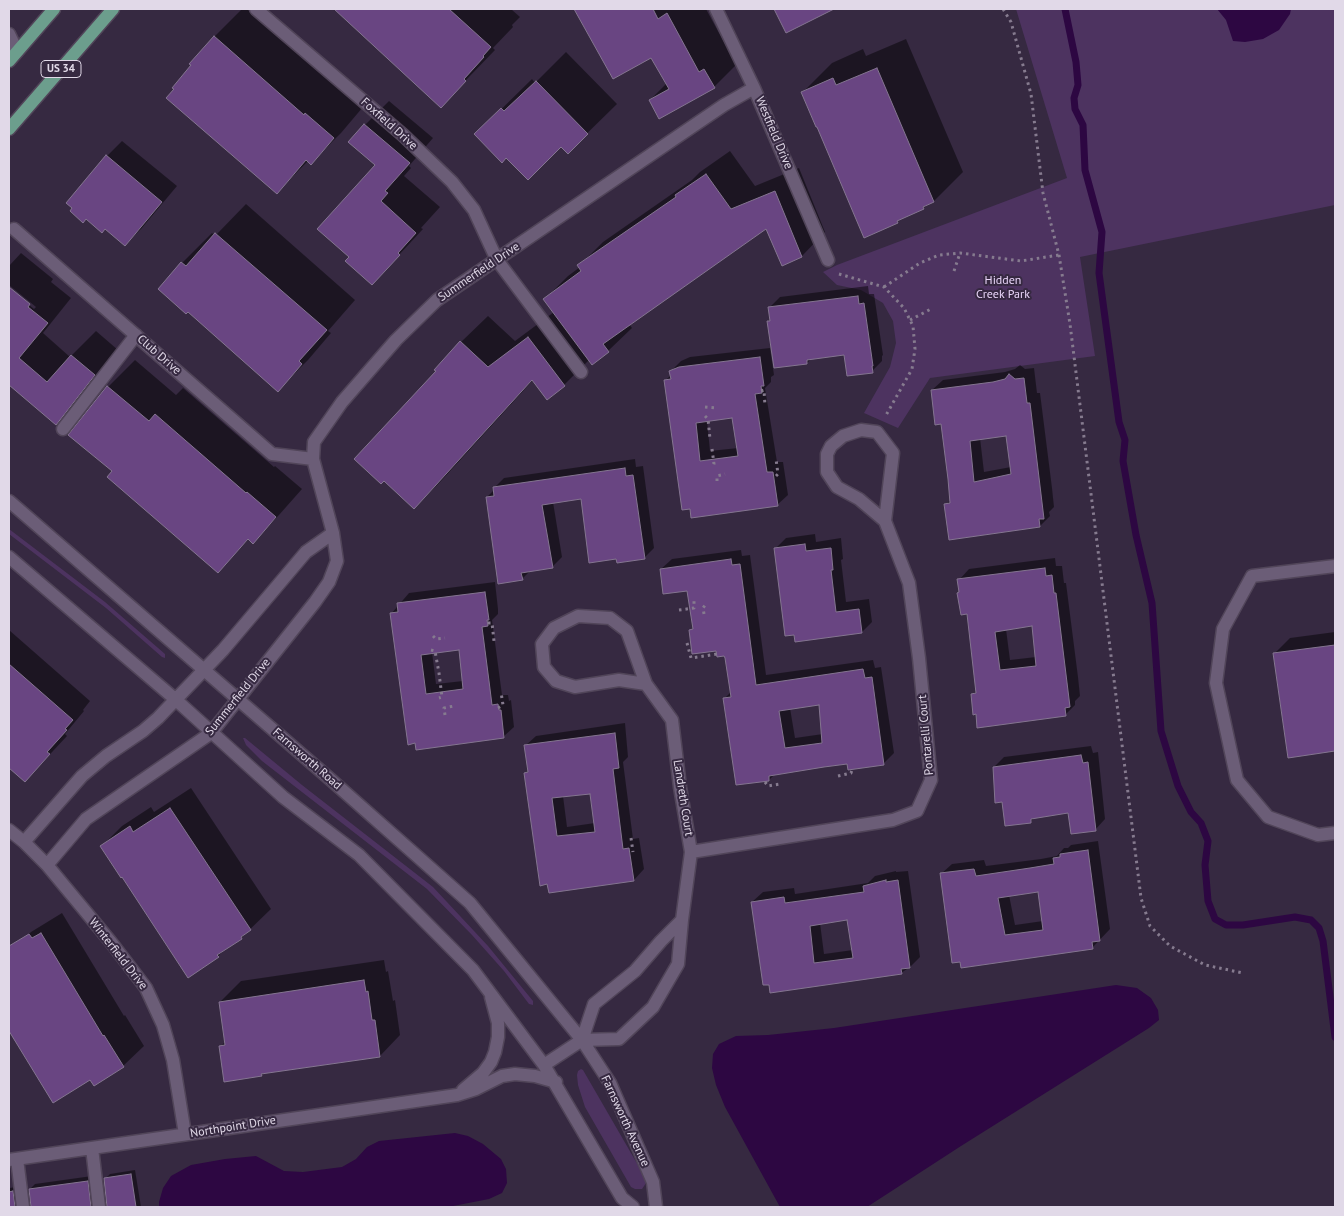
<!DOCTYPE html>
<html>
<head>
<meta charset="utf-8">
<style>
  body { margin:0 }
  #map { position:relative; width:1344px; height:1216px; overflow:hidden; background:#362941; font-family:"PT Sans",sans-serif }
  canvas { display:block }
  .frame { position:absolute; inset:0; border:10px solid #e1d9e8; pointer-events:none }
</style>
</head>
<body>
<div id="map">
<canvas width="1344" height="1216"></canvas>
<div class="frame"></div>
</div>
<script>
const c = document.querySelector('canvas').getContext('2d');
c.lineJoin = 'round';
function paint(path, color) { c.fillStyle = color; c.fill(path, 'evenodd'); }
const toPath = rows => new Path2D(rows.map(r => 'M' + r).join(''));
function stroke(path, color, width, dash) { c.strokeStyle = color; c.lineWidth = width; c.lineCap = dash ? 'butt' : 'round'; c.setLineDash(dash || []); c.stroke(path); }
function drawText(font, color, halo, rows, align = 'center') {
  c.font = font + ' "PT Sans",sans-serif'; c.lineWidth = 4; c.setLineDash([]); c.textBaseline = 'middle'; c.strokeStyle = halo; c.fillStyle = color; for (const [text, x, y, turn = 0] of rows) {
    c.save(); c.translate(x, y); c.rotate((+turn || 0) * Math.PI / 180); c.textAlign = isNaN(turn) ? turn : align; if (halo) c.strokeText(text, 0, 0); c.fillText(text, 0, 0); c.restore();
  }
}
const green = toPath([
  [1016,9,1335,9,1335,205,1080,257,1095,356,930,378,898,428,864,413,890,367,896,343,893,321,883,303,861,290,837,285,823,272,837,265,1067,178],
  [9,529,105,602,165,654,165,658,162,657,106,608,9,534],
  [243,738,245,738,302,785,433,887,488,946,533,1001,533,1005,529,1004,504,971,472,935,427,889,262,761,246,745],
  [581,1069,583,1070,646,1179,646,1183,642,1189,635,1189,631,1187,585,1107,578,1085,577,1075,578,1071]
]);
const water = toPath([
  [1217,9,1291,9,1290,14,1279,30,1263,39,1245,42,1233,41,1226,20],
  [1116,985,1137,988,1151,998,1158,1010,1159,1020,1149,1028,961,1146,867,1207,780,1207,725,1107,716,1085,712,1068,713,1054,719,1044,736,1036,768,1035,834,1028],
  [455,1133,468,1136,483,1144,501,1159,506,1169,507,1183,502,1193,489,1199,448,1207,159,1207,159,1202,163,1188,171,1176,191,1165,225,1159,256,1156,284,1171,303,1172,342,1167,356,1159,367,1147,379,1141]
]);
const shadow = toPath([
  [242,9,247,9,335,86,336,84,363,107,341,133,311,163,308,161,277,192,191,63,215,36],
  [334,9,511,9,520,17,512,25,513,27,493,48,495,50,441,106,394,62],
  [575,9,706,9,726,46,732,43,741,60,714,87,660,117,650,100,667,83,652,56,613,78],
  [906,39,963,172,934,201,923,208,902,217,897,222,802,93,832,63,863,49,866,56],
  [566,52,617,104,568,152,561,146,506,156,476,134,532,79,535,83],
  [389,101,433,138,409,166,411,168,404,176,440,207,421,228,423,229,372,284,351,257,377,165,365,125],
  [122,141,177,186,141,229,125,244,105,227,86,218,107,156],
  [730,151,755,186,799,168,825,232,802,256,782,264,767,227,629,324,632,328,608,351,589,360,564,385,533,380,441,481,414,508,437,371,461,342,488,316,515,341,554,312,545,299,568,276,580,267,579,266,603,242,692,180,700,172],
  [246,204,355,300,328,331,331,333,308,360,278,390,188,311,182,263,212,233,215,236],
  [21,253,53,279,51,282,71,298,43,333,70,357,96,331,118,350,80,399,56,423,9,384,9,289,34,309,36,307,9,285,9,266],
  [868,286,869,294,874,294,883,355,882,356,882,361,872,371,845,354,812,358,807,363,769,322,771,320,769,308,780,297],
  [770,348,774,375,771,377,771,382,765,388,777,462,783,462,788,495,777,505,692,517,665,381,671,375,671,371,681,361,690,357],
  [733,417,738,448,710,451,707,420],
  [135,360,176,395,183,388,274,467,275,466,302,489,279,515,253,542,249,539,218,571,114,471,70,435,108,387],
  [1020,365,1025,369,1034,368,1037,393,1040,393,1052,488,1054,507,1049,512,1050,516,1040,526,946,505,951,499,942,423,932,390,943,380,1005,372,1015,369],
  [1007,435,1011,467,984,472,980,438],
  [635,459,636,467,643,466,654,548,644,558,617,558,582,497,553,502,562,557,552,567,531,570,522,579,487,497,494,490,494,488,504,478],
  [815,534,816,542,841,538,843,559,841,560,846,602,869,599,872,622,862,632,796,640,776,548,786,538],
  [741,550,742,556,750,555,766,675,873,660,875,668,881,667,894,753,884,763,849,763,776,773,769,780,724,699,732,691,726,657,691,630,694,627,688,589,661,569,672,559],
  [820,704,823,734,795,738,790,708],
  [1055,558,1056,566,1062,566,1064,583,1066,583,1078,677,1080,696,1075,701,1075,705,1065,715,977,713,972,695,977,690,968,613,960,591,959,580,969,569],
  [1033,624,1036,657,1010,660,1006,629],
  [495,582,498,609,498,614,492,620,502,695,508,695,509,701,511,700,514,727,503,737,417,749,391,614,409,593],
  [460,649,463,681,436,684,432,652],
  [9,630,90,701,83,710,84,711,65,734,67,736,25,781,9,766],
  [1335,632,1335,750,1289,756,1274,654,1290,638],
  [625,723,628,757,623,762,633,839,639,838,644,869,634,880,550,891,526,773,529,770,525,746,536,736],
  [591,792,595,823,567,827,563,796],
  [1091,746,1093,753,1098,752,1105,819,1095,830,1069,812,1035,817,1031,821,1003,801,994,767,1004,757],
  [191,788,271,909,241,938,228,946,218,956,102,846,122,826,151,807,154,812],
  [1098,841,1110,929,1092,948,962,967,941,874,952,864,984,860,986,866,1041,859,1057,856,1064,848,1068,848,1071,845],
  [1039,891,1043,921,1015,925,1009,895],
  [896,871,896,872,908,871,920,957,910,967,901,973,771,992,752,902,763,892,794,888,795,894,868,883,875,876],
  [849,919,853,950,824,954,820,923],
  [62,913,124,1016,125,1015,144,1046,123,1066,91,1079,53,1101,9,1029,9,948,23,940,31,932],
  [384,960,386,972,388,971,393,1001,395,1000,400,1035,380,1056,263,1072,261,1075,220,1047,226,1041,220,1002,241,981],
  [135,1170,141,1207,108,1207,105,1179,110,1174],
  [92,1176,98,1207,32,1207,30,1189,35,1184],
  [17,1187,21,1207,9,1207,9,1188]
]);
const stream = toPath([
  [1065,9,1076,62,1078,85,1074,98,1075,109,1083,125,1085,170,1102,232,1099,273,1119,422,1125,440,1123,461,1136,535,1152,603,1161,731,1178,786,1191,812,1201,823,1208,841,1205,865,1208,901,1215,919,1226,925,1243,925,1295,917,1311,920,1319,928,1323,941,1335,1037]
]);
const building = toPath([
  [334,9,449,9,491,47,483,56,484,57,464,79,466,81,441,108,334,9],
  [574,9,653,9,658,19,667,13,699,72,704,69,715,88,659,119,649,100,669,89,651,58,613,79,574,9],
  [774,9,834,9,786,33,774,9],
  [214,36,304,115,305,113,334,138,311,165,306,160,277,194,166,98,174,89,172,88,191,65,189,64,214,36],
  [877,68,934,202,923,207,924,209,897,221,898,223,864,238,817,127,816,127,801,92,833,78,836,85,877,68],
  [536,81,588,134,568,154,561,147,528,180,506,158,502,163,474,134,501,108,504,111,536,81],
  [364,124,410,163,385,191,388,193,381,201,416,233,398,253,400,255,372,285,345,261,349,257,317,229,375,165,348,142,364,124],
  [106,155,162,202,125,246,105,229,102,233,86,219,83,223,70,211,72,208,66,203,106,155],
  [706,174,731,209,775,191,802,257,782,266,766,229,603,344,609,352,592,365,543,299,581,271,577,265,676,197,675,195,706,174],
  [215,233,327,330,299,361,302,364,278,392,188,312,186,314,158,289,181,262,186,266,215,233],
  [9,287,30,304,28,307,48,323,19,358,47,382,71,355,95,375,56,425,9,385,9,287],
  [858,296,859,304,864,303,873,366,872,366,873,373,847,376,844,355,807,360,807,364,774,368,767,321,770,321,768,307,858,296],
  [528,337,565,386,547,400,532,380,414,509,384,481,381,484,354,459,436,371,434,370,460,341,488,367,528,337],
  [760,357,764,386,761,386,762,393,755,394,767,472,773,472,778,506,691,518,690,509,682,510,664,380,671,379,669,371,679,367,760,357],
  [732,418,738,456,700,461,696,423,732,418],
  [1009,374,1015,379,1024,378,1027,403,1030,403,1044,519,1039,519,1040,527,949,540,944,504,950,503,948,479,941,424,935,425,931,390,993,382,1005,379,1009,374],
  [1006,436,1011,474,974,482,970,441,1006,436],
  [107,386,149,421,155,414,246,493,247,492,276,517,253,544,248,539,218,573,107,477,112,471,68,435,107,386],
  [625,468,626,476,633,475,645,559,617,563,616,559,589,563,581,499,542,505,553,568,521,573,523,580,498,584,486,497,494,496,493,487,625,468],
  [805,544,806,551,831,548,833,570,831,570,836,612,859,609,862,633,795,642,794,635,785,636,774,548,805,544],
  [731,559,732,565,740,564,756,685,863,669,865,678,872,677,884,765,848,770,847,764,824,767,769,776,769,781,736,785,723,698,731,697,725,658,724,656,717,657,716,651,692,654,689,630,693,629,687,591,663,594,660,569,731,559],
  [819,705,822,743,785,748,779,711,819,705],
  [1045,568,1046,576,1052,575,1054,593,1056,593,1070,707,1065,708,1066,716,977,728,976,714,973,715,971,694,976,693,967,614,961,615,957,593,959,592,957,579,1045,568],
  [1032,626,1036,666,1000,670,995,632,1032,626],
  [485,592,489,620,487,620,488,626,482,627,489,681,492,705,498,704,499,710,501,710,504,738,416,750,415,743,408,745,390,613,398,612,397,603,485,592],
  [459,650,463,689,426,694,421,655,459,650],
  [1335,645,1335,751,1288,758,1273,653,1335,645],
  [9,664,73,720,65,729,67,730,47,752,50,754,25,782,9,768,9,664],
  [615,733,619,768,613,769,623,849,629,848,634,881,549,893,547,884,540,886,524,773,528,772,524,745,615,733],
  [590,794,595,832,557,836,552,798,590,794],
  [1081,755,1083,763,1088,762,1096,831,1071,834,1068,813,1031,819,1031,823,1005,826,1002,802,995,803,993,767,1081,755],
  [170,808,251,930,241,937,242,939,217,955,219,957,188,978,122,877,121,878,100,846,130,826,133,832,170,808],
  [1088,850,1100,941,1092,942,1093,949,961,968,960,962,952,963,940,873,974,869,976,876,1030,868,1054,864,1053,858,1060,857,1060,854,1088,850],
  [1038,892,1043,930,1005,935,998,898,1038,892],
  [886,880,886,882,898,880,910,968,901,969,902,974,770,993,769,985,763,985,751,902,784,897,785,903,864,892,863,886,886,880],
  [847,920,853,958,814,963,810,926,847,920],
  [41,933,103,1036,104,1035,124,1067,94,1086,90,1080,53,1103,9,1031,9,946,29,934,32,938,41,933],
  [364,980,366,992,368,991,372,1020,375,1020,380,1057,261,1074,262,1076,224,1082,219,1046,225,1045,219,1002,364,980],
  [131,1174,136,1207,107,1207,104,1178,131,1174],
  [88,1181,91,1207,31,1207,29,1189,88,1181],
  [13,1191,15,1207,9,1207,9,1192,13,1191]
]);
const path = toPath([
  [1003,9,1011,22,1031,94,1043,193,1059,255,1070,324,1141,898,1150,926,1170,946,1205,965,1243,973],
  [954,271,960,253],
  [839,274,884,287,904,308,913,326,915,349,912,369,885,417],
  [884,287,920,263,939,255,960,253,1021,261,1059,255],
  [910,320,931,309],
  [761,391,764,390,765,406],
  [705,407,716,408],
  [705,416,708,419,710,439],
  [712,449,714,464,713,468],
  [776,476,778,474,776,459],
  [717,481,717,476,725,474],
  [679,610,694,608,694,601],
  [704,614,703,608,706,604],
  [488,623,492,623,494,641],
  [433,636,436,639,445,638],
  [687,643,691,658,717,654],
  [431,650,435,651,439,673,442,697,439,698],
  [498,708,503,705,501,692],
  [445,715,444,708,454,706],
  [838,776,851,773,852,770],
  [765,782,768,786,780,784],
  [631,838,633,852]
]);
const minor = toPath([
  [256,9,403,135,452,182,474,210,497,260,581,372],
  [716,9,754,88,828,260],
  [9,34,17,51],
  [14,229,272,454,313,459],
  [63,429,136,335],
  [9,501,330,779,470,903,582,1040,610,1083,653,1182,656,1207],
  [9,557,175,699,283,797,359,855,473,970,544,1065,622,1198,633,1207],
  [1335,566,1252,576,1223,629,1216,683,1237,780,1268,817,1318,835,1335,833],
  [9,830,24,842,47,865,110,941,146,988,163,1025,173,1060,185,1134],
  [24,842,82,776,106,756,143,731,158,718,223,650,306,552,333,533],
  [691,852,893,820,917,811,931,780,919,658,909,583,885,521,893,453,877,432,861,430,843,436,831,446,827,454,827,472,837,487,859,499,885,521],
  [47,865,86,819,211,733,315,602,329,582,337,561,333,533,313,459,314,442,342,402,396,340,437,300,724,105,754,88],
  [582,1040,594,1004,635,971,661,941,682,920],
  [544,1065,582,1040,619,1039,653,1007,678,964,682,920,691,852,680,787,672,720,646,684,627,631,610,618,578,616,554,628,542,644,544,667,556,681,575,687,619,680,646,684],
  [463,1090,483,1073,491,1062,495,1052,498,1037,498,1023,491,997],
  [92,1148,99,1207],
  [17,1159,23,1207],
  [9,1160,457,1095,476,1089,502,1076,515,1074,535,1076,556,1082]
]);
const major = toPath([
  [9,61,54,9],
  [9,129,113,9]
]);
const shields = [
  [61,69,40]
];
const shieldNames = [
  ["US 34",61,69]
];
const streetNames = [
  ["Foxfield Drive",389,124,42],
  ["Westfield Drive",774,133,67],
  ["Summerfield Drive",479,272,-34],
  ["Club Drive",159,355,41],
  ["Summerfield Drive",238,697,-51],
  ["Pontarelli Court",926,735,-95],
  ["Farnsworth Road",307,759,41],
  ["Landreth Court",683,798,81],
  ["Winterfield Drive",118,954,52],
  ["Farnsworth Avenue",625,1121,65],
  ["Northpoint Drive",233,1127,-9]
];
const parkNames = [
  ["Hidden",1003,281],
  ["Creek Park",1003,295]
];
paint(green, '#4d3360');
paint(water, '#2d0742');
paint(shadow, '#0007');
stroke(stream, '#2d0742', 7);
paint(building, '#694582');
stroke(building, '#847590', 1);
stroke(minor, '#514559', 15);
stroke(major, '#514559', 15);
stroke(path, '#867b8f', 3, [2.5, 4]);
stroke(minor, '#6b5d77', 12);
stroke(major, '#6c9e8d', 12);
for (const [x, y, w] of shields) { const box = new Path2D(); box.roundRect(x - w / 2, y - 8.5, w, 17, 4); c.fillStyle = '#362941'; c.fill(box); stroke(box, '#e1d9e8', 1); }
drawText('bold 11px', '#e1d9e8', null, shieldNames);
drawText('12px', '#e1d9e8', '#362941', streetNames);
drawText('12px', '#e9d5f9', '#362941', parkNames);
</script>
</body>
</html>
